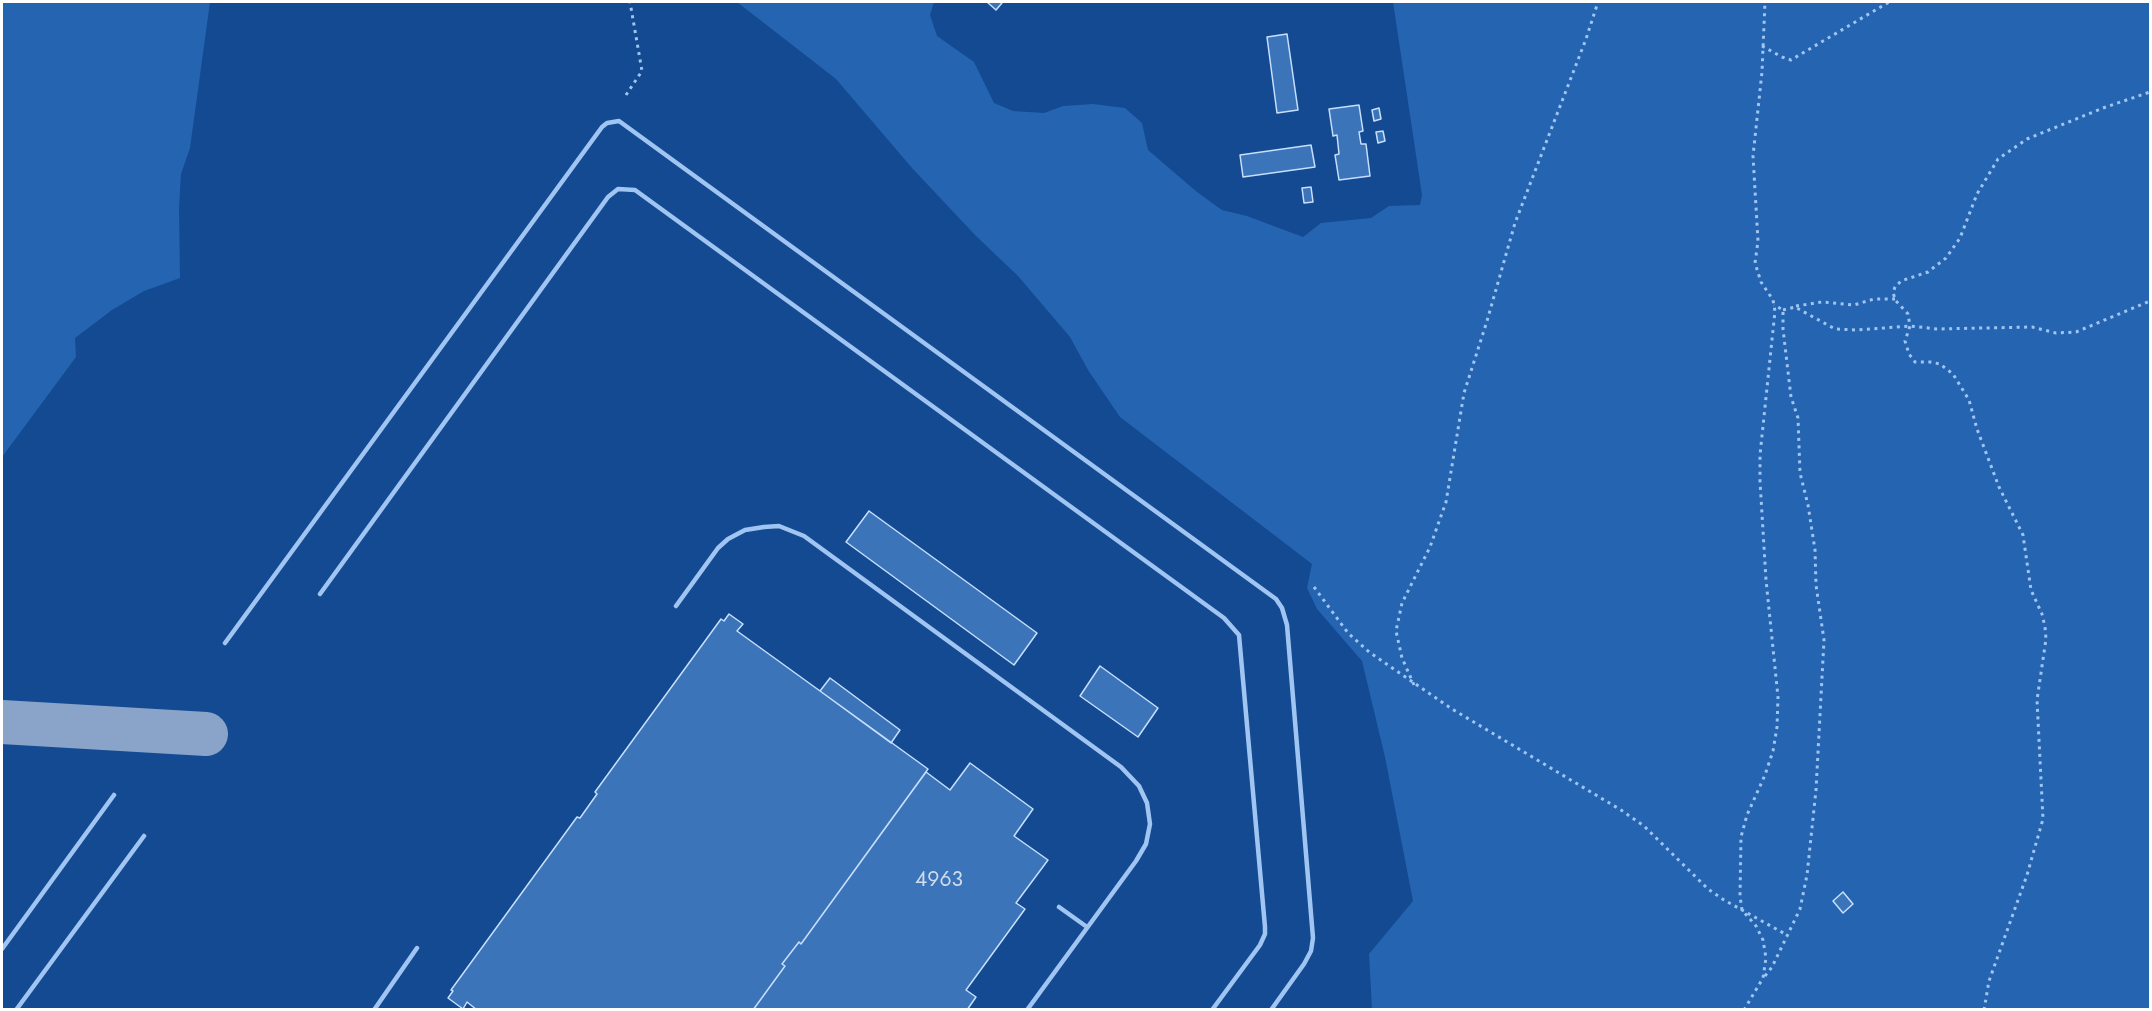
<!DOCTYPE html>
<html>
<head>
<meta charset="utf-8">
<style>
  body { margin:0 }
  #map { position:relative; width:2152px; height:1011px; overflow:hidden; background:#134a92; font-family:Jost,sans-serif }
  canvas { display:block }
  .frame { position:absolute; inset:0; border:3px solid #fff; pointer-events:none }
</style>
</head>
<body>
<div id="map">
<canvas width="2152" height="1011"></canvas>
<div class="frame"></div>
</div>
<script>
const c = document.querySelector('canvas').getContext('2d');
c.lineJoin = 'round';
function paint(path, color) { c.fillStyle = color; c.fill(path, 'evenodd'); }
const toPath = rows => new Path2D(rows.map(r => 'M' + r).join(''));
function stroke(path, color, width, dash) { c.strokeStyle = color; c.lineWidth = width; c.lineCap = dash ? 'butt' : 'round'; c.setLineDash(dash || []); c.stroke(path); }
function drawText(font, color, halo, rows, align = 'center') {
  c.font = font + ' Jost,sans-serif'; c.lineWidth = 6; c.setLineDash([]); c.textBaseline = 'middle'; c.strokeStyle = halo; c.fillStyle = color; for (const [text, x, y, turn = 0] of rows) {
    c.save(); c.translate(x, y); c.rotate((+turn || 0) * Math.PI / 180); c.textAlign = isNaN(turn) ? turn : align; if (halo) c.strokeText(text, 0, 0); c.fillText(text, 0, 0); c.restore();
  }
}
const green = toPath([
  [2,2,210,2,190,148,181,174,179,208,180,278,144,291,112,310,75,338,76,357,2,457],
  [737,2,934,2,930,15,937,36,974,62,994,103,1013,111,1044,113,1063,106,1093,104,1125,108,1142,123,1148,150,1197,192,1222,210,1247,216,1303,237,1321,223,1371,218,1389,206,1420,205,1422,195,1393,2,2150,2,2150,1009,1372,1009,1369,954,1413,901,1385,757,1362,661,1317,609,1307,588,1312,564,1120,417,1088,370,1070,337,1018,276,975,235,912,168,836,79]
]);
const taxiway = toPath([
  [2,722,206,734]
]);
const building = toPath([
  [987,2,1000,2,1002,3,996,10,987,2],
  [1287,34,1298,110,1277,113,1267,37,1287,34],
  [1359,105,1363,131,1359,132,1361,144,1366,144,1370,176,1339,180,1335,155,1339,154,1337,135,1333,136,1329,109,1359,105],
  [1379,108,1381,119,1374,121,1372,110,1379,108],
  [1383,131,1385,141,1378,143,1376,132,1383,131],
  [1311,145,1315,167,1243,177,1240,155,1311,145],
  [1311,187,1313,202,1304,203,1302,188,1311,187],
  [869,511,1037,633,1014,665,846,542,869,511],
  [729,614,743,624,737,631,928,769,801,944,799,942,782,964,785,966,753,1010,477,1010,467,1002,463,1009,448,998,453,991,451,990,577,817,580,818,597,794,595,792,721,619,724,621,729,614],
  [1100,666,1158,708,1138,737,1080,696,1100,666],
  [830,678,900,730,891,743,820,691,830,678],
  [970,763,1033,809,1014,836,1048,860,1016,903,1025,909,966,990,976,997,967,1010,753,1010,785,966,782,964,799,942,801,944,926,772,950,790,970,763],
  [1843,892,1853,904,1843,913,1833,901,1843,892]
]);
const path = toPath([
  [1762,46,1782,57,1791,60,1889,2],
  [626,95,642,71,630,2],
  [1796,306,1822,302,1854,305,1874,299,1895,299],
  [1783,310,1795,307,1835,329,1857,330,1910,326,1937,329,2032,327,2056,333,2076,332,2150,301],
  [1314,587,1348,633,1369,652,1452,709,1621,810,1644,826,1708,889,1724,900,1787,935],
  [1414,685,1402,658,1396,631,1402,603,1430,547,1446,502,1464,393,1487,321,1515,223,1586,39,1598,2],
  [1765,976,1772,967,1800,909,1807,875,1816,790,1824,640,1816,585,1815,550,1808,505,1800,473,1798,418,1791,397,1783,329,1783,310,1774,305],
  [1744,1010,1763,978,1766,958,1763,940,1756,926,1742,910,1740,896,1741,837,1747,815,1765,775,1773,751,1777,727,1778,697,1766,580,1760,481,1760,455,1775,311,1773,300,1761,282,1755,263,1758,241,1753,156,1762,72,1765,2],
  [1984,1010,1989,981,2027,875,2043,819,2037,700,2046,639,2045,627,2042,614,2031,590,2023,535,1999,487,1977,429,1969,400,1953,374,1940,364,1930,362,1915,362,1909,354,1905,341,1910,326,1908,314,1896,301,1893,293,1895,287,1901,281,1928,272,1946,258,1960,238,1977,194,1998,159,2027,139,2103,108,2150,92]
]);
const lane = toPath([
  [320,594,608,197,618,189,635,190,1224,618,1239,635,1265,927,1265,934,1260,945,1212,1010],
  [676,606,718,548,728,539,745,530,764,527,779,526,804,536,1121,767,1139,786,1147,803,1150,824,1146,844,1136,861,1027,1010],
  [225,643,602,127,607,123,619,121,1276,599,1282,608,1287,625,1313,938,1311,951,1304,964,1271,1010],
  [1059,907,1087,927],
  [2,949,114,795],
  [16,1010,144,836],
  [374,1010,417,948]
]);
const numberNames = [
  ["4963",939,881]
];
paint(green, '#2564b1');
stroke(taxiway, '#89a4c8', 44);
paint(building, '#3c74ba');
stroke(building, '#c7dffd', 1.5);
stroke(path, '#a0c5f2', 3, [3, 4.5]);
stroke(lane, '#a0c5f2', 4.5);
drawText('21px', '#cedcee', null, numberNames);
</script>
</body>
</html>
